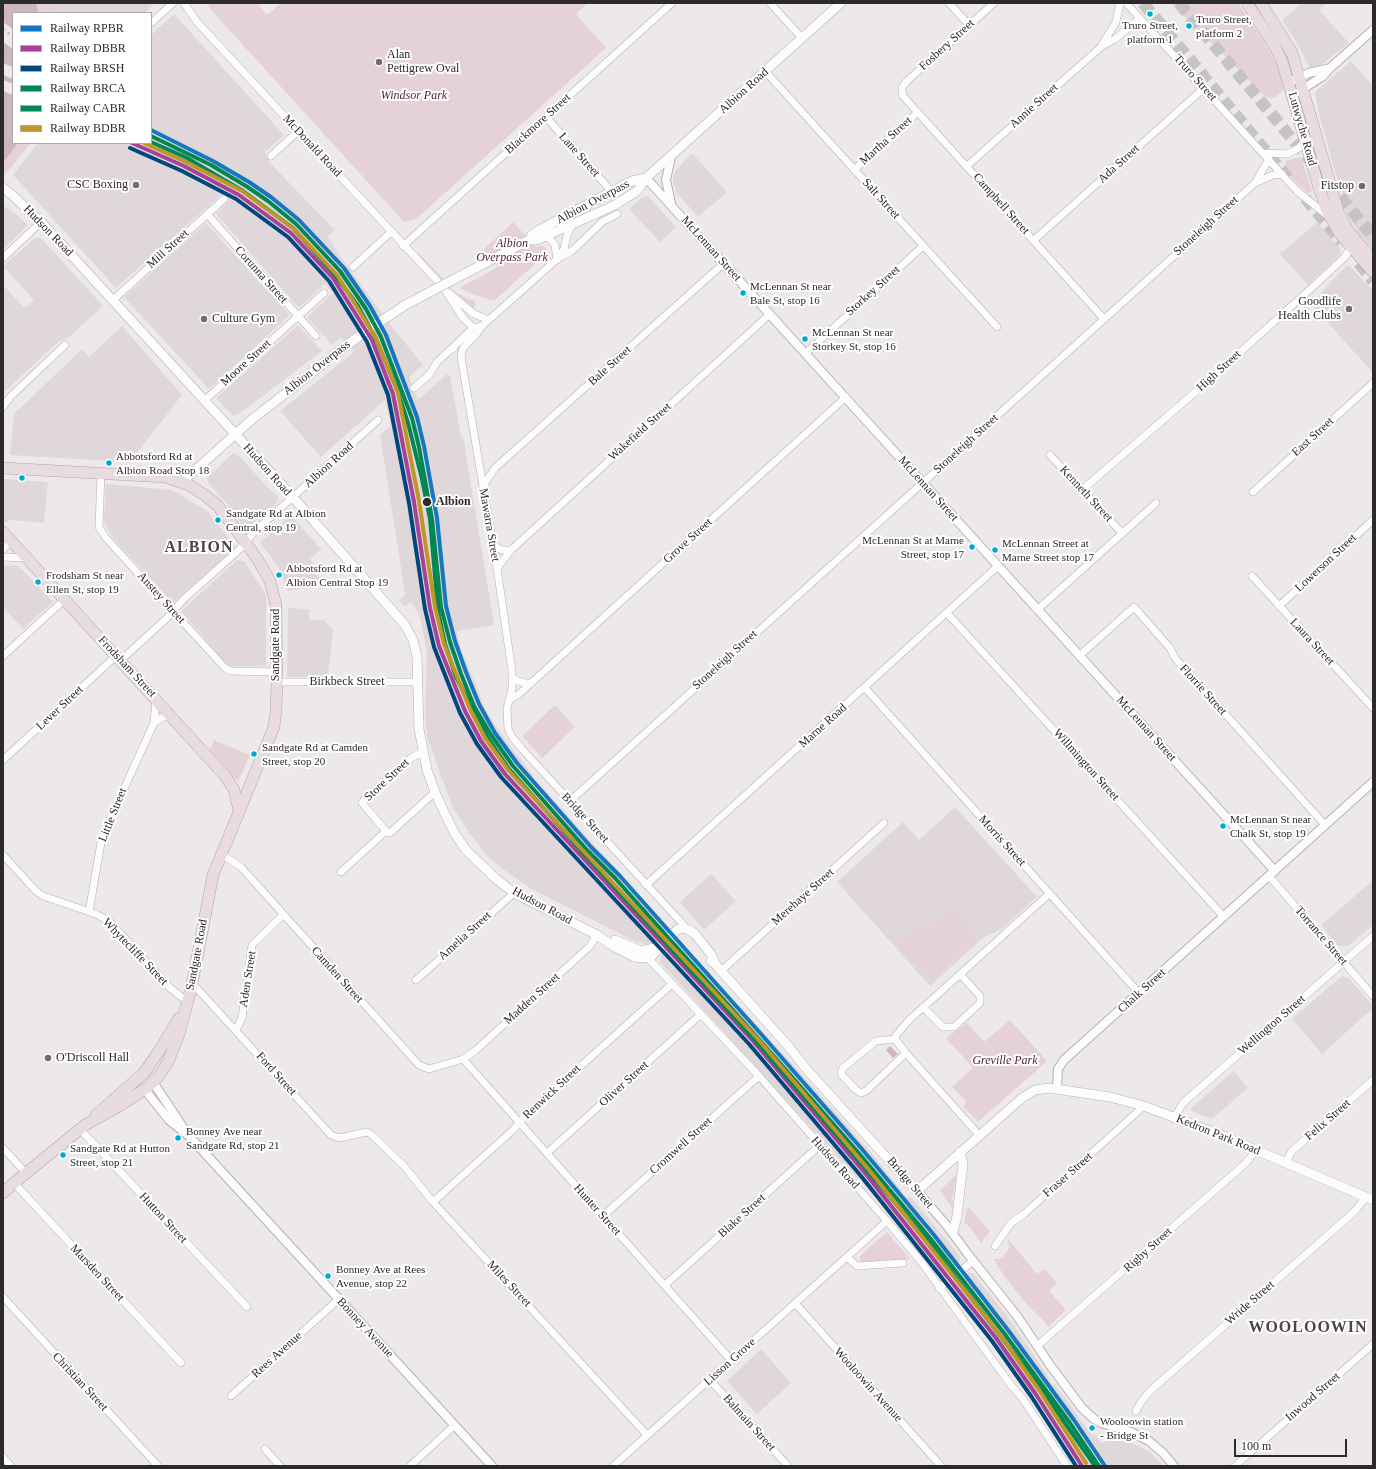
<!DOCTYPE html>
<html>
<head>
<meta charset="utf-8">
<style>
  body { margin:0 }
  #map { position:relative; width:1376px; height:1469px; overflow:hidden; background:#ede9eb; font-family:Georgia,serif }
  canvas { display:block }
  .frame { position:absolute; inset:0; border:4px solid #2c2a2b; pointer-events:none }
  .legend { position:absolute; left:12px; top:12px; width:140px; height:132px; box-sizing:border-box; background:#fff; border:1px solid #abaaaa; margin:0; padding:5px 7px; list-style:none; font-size:12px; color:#2c2a2b }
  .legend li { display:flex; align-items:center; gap:8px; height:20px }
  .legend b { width:20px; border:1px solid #abaaaa }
  .scale { position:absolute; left:1234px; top:1439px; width:113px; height:18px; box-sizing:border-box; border:2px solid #2c2a2b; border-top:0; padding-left:5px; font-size:12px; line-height:14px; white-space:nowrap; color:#2c2a2b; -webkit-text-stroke:3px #fff; paint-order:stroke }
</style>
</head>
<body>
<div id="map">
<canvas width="1376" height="1469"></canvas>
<div class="frame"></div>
<ul class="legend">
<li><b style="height:5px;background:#1578be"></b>Railway RPBR</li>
<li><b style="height:5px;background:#a54399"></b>Railway DBBR</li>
<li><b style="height:5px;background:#00467f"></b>Railway BRSH</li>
<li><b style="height:5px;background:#008752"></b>Railway BRCA</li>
<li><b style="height:5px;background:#008752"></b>Railway CABR</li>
<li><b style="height:5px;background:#c09627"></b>Railway BDBR</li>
</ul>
<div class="scale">100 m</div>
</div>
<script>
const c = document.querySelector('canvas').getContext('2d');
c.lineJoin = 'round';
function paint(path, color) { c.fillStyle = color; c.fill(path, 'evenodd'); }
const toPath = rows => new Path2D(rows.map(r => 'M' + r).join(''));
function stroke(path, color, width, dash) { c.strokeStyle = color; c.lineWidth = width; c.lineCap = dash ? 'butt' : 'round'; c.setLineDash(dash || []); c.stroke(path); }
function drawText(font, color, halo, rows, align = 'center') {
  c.font = font + ' Georgia,serif'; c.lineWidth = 4; c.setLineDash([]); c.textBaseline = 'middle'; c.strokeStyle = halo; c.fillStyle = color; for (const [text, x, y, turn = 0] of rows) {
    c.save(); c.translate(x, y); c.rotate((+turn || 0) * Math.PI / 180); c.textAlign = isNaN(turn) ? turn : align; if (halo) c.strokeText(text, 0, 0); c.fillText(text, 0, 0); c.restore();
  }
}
const built = toPath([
  [51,3,155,3,144,13,54,13],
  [1302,3,1327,3,1319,10,1349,43,1321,65,1310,69,1299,46,1282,20],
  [174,14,284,135,265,152,270,163,335,230,328,236,336,250,392,327,423,365,409,377,418,400,447,374,450,376,461,436,463,436,494,625,457,631,461,649,485,708,505,740,534,776,533,777,670,929,655,943,650,945,634,941,530,888,507,872,488,857,470,834,453,808,428,740,425,718,427,652,420,617,413,604,411,602,405,607,399,600,404,596,405,593,380,435,391,425,385,400,321,457,280,411,354,352,341,338,332,345,307,317,333,293,325,284,299,308,216,214,230,200,222,194,116,288,13,175,38,143,151,143,151,35],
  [1351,61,1373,86,1373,249,1359,234,1346,212,1342,193,1333,165,1321,121,1315,94,1316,91],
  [692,153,727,192,698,217,677,193,673,183,673,175,676,170],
  [648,196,676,227,660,242,629,209,643,197],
  [3,205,16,214,28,225,3,250],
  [1317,222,1340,248,1341,253,1339,256,1308,285,1280,254],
  [206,223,290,315,209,389,124,297],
  [35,238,41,238,103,306,69,337,58,342,3,393,3,285,24,308,34,300,3,266],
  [1347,266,1350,266,1373,291,1373,373,1312,305,1331,281],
  [298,325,322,351,239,414,233,416,216,398],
  [122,326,182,395,130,462,10,455,14,414,82,349,89,357],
  [233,453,239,456,272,492,273,491,278,496,276,504,250,526,243,526,228,507,229,506,209,484,207,479,210,475],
  [3,479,48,482,44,523,9,520,6,523,3,520],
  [106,484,172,490,209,512,215,522,234,544,235,548,173,603,112,537,104,521],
  [291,515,321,549,310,559,315,565,311,568,320,579,306,588,288,591,280,570,272,558,260,543],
  [237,560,245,562,266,595,266,666,228,666,181,611],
  [16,565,24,571,53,602,23,629,3,607,3,566],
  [288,608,309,609,309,620,324,620,333,630,328,677,287,677],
  [955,807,1037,897,1003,928,983,938,930,986,837,882,903,822,919,840],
  [711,874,736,901,704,930,680,902],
  [1372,881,1373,882,1373,925,1348,946,1338,946,1321,925],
  [677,939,680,940,813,1087,874,1156,907,1198,910,1196,959,1255,960,1258,959,1264,942,1277,904,1229,660,962,661,955],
  [1342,976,1349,978,1373,1006,1373,1008,1322,1054,1292,1019],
  [1234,1071,1248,1088,1212,1119,1191,1111,1191,1108],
  [968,1273,973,1273,1010,1320,1047,1375,1052,1385,1054,1383,1092,1435,1094,1434,1101,1443,1104,1443,1110,1438,1131,1443,1145,1449,1150,1452,1163,1466,1075,1466,1068,1454,1066,1455,1025,1391,1026,1390,1017,1375,950,1288],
  [761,1349,791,1383,757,1414,727,1381]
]);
const green = toPath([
  [37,3,51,3,54,13,39,13],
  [207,3,257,3,267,15,281,3,588,3,576,14,606,48,416,219,404,222,212,11],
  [1171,3,1238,3,1265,43,1282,75,1284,86,1282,92,1274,98,1266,97],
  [18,143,31,143,3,177,3,163],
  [1301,157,1312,191,1308,194,1283,169,1287,160],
  [513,222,536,247,541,246,545,247,547,250,546,254,494,301,469,293,459,288,498,267,483,250],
  [416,250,455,292,466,298,475,301,475,307,472,310,458,297,422,259],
  [555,705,575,727,542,758,522,736],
  [214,740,250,755,238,781,210,750],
  [951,908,977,937,930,980,897,943,911,930,919,926,923,929,927,928,949,909],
  [1010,1020,1047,1061,978,1122,963,1106,967,1102,952,1087,973,1068,946,1038,967,1023,984,1042],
  [957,1174,952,1199,954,1206,953,1210,940,1190],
  [968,1206,990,1232,985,1237,982,1243,981,1243,970,1227,964,1223],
  [887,1232,910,1259,862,1262,860,1260,860,1256],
  [1008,1239,1037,1274,1044,1269,1057,1283,1049,1291,1066,1310,1048,1327,1044,1321,1028,1306,1005,1277,994,1260,994,1259,999,1259,1003,1257,1006,1253,1009,1247]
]);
const water = toPath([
  [3,3,36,3,39,13,13,13,13,143,18,143,3,163,3,59,4,49,3,43],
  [890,1046,898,1054,893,1058,886,1050]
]);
const pier = toPath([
  [3,22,13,29,13,49,3,42],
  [3,63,13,67,13,79,3,75],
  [3,80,13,84,13,95,3,91]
]);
const motorwayTunnel = toPath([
  [1143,3,1288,178],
  [1179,3,1373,236],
  [1305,198,1342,242],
  [1359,263,1373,281]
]);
const minor = toPath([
  [184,3,197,22,443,287,463,318,474,328],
  [770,3,802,38],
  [949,3,969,25],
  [994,3,907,81,902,87,902,92,903,96,1104,319],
  [1126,3,1297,191,1328,216],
  [151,23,173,3],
  [1102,45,1116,22,1120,3],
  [765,71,997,327],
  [546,117,612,192],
  [1263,153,1287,154,1299,148,1307,138],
  [271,156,298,131],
  [967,166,1102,46,1115,39,1140,18],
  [854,170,918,112],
  [1255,183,1273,175,1282,174],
  [207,214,316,336],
  [545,236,551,240,555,245,557,260],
  [1034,240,1204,88],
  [403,246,672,3],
  [560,257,572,251,602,222,617,214],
  [3,258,41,222],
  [353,267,391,232],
  [449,293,474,314,489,320],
  [113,300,224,199],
  [483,325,477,333,463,348,461,357,497,568,512,671,512,688,507,709,508,729,512,737,522,749,681,922,685,928],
  [450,350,472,329,483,325,555,261,564,249,567,235,573,223],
  [806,353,923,246],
  [414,388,429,375,437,362,450,350,454,348],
  [204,401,324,293],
  [3,407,10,397,65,345],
  [1050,455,1122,533],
  [101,473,99,527,105,537,225,668,231,671,277,672],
  [483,486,495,468,724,263],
  [1082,490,1208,381,1306,293,1344,258,1351,248],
  [1253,492,1373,383],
  [493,545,502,550,511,550],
  [3,549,11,541],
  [3,557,26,558],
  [497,568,511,550,770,314],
  [1252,576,1373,708],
  [1279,606,1373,520],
  [1037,610,1156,503],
  [947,613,1224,917],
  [3,656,65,599],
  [1079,656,1134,607,1170,648,1175,658,1325,825],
  [121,660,166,619,184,599,241,548,254,532,378,420],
  [512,678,518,681,529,684],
  [277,682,418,682],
  [865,688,1139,993],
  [509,700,519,694,846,397],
  [154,723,163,717,172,717],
  [423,752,411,758,365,799,362,803,386,831,390,833,435,792],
  [3,760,116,656],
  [570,801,1255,183,1269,159],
  [221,854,241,867,419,1065,429,1069,463,1059,475,1051,590,946,597,935],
  [3,855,36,891,43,896,96,914,110,922,170,988,188,1002],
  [341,872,386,831],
  [1269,876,1373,996],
  [646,885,998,566],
  [89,912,102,837,154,723,156,699],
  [648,958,759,1076,887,1221,922,1263,1010,1384,1023,1399,1067,1466],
  [721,971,884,823],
  [416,980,514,893],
  [192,983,331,1135,340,1138,366,1132,371,1134,404,1166,433,1202,647,1435],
  [923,1007,943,1027,954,1027,980,1003,980,996,960,974],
  [236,1030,242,1018,252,945,283,915],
  [895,1039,876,1041,843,1068,841,1072,842,1075,856,1090,861,1093,866,1091,906,1053],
  [463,1059,731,1360],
  [1175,1117,1183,1103,1373,936],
  [80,1129,247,1307],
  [979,1135,906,1053,895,1039,896,1035,910,1019,936,996,1049,894],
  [3,1148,26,1173],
  [547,1153,701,1014],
  [1286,1163,1291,1152,1373,1080],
  [14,1183,181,1363],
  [433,1202,513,1130,523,1118,672,984],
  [603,1216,759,1076],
  [995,1246,1011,1223,1024,1214,1144,1106],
  [847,1257,857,1266,903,1263],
  [665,1285,819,1146],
  [939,1288,973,1261],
  [3,1297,158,1466],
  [795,1303,941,1466],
  [1037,1346,1246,1163,1256,1150],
  [710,1380,788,1466],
  [231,1396,339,1299],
  [1136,1411,1141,1402,1150,1391,1354,1212,1366,1197],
  [265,1449,280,1466],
  [3,1457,11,1466],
  [410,1466,455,1425],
  [613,1466,887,1221],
  [1235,1466,1373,1344]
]);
const tertiary = toPath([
  [1289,82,1309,73,1330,68],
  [1303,89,1323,76,1330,68,1373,30],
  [671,157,666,180,671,203],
  [646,178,1275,871],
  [153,1082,188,1135],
  [1057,1088,1058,1069,1064,1060,1373,782],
  [145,1090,169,1120,190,1137,492,1466],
  [917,1191,948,1227,967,1253,1017,1316,1050,1365,1082,1408,1094,1419,1101,1423,1131,1432,1149,1441,1163,1453,1174,1466]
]);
const secondary = toPath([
  [3,188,11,194,41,222,281,484,405,625,413,640,417,657,419,729,427,770,435,792,444,812,455,834,466,850,495,878,514,893,597,935,613,946,634,957,644,958,651,957,677,930,682,928,687,929,694,933,711,954,715,964],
  [529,240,537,240,615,205,637,191,646,178,841,3],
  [529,240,532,235,539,230,632,181,646,178],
  [182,482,250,421,347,345],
  [615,940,641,951,659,947],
  [711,961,715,964,789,1047,808,1071,917,1191,1022,1098,1035,1090,1049,1088,1110,1097,1144,1106,1223,1136,1373,1200],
  [953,1232,957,1216,963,1164,960,1152]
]);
const trunk = toPath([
  [1247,3,1274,45,1282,61,1319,188,1327,211,1340,234,1373,272],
  [1261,3,1292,53,1339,214,1349,232,1373,260],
  [3,468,166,477,189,485,206,496,217,505,234,527,258,560,270,581,276,605,277,682,276,712,274,727,213,875,191,989,179,1034,168,1062,158,1077,148,1087,121,1105,85,1125,14,1183,3,1193],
  [3,532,226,777,234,790,239,810],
  [96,1115,144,1073,159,1051,179,1018]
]);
const rail = toPath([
  [3,29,13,37]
]);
const secondaryBridge = toPath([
  [347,345,372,327,407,304,529,240]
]);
const rail1 = toPath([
  [151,130,213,161,249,182,271,197,299,220,344,268,370,306,386,335,417,417,424,446,437,518,446,606,455,641,466,672,479,704,495,733,517,763,591,847,619,875,761,1034,861,1148,934,1235,1008,1330,1074,1420,1105,1466]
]);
const rail2 = toPath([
  [132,143,184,166,239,195,291,233,333,278,372,340,393,394,414,502,430,608,439,646,465,711,481,741,505,774,753,1041,865,1173,996,1338,1035,1393,1082,1466]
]);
const rail3 = toPath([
  [130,148,182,171,236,199,288,237,329,281,367,342,388,395,409,503,425,609,434,647,460,713,477,744,501,777,749,1044,861,1176,992,1341,1031,1396,1076,1466]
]);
const rail4 = toPath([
  [151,136,211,165,246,186,268,201,296,224,340,271,366,309,381,337,412,418,419,447,432,519,441,607,450,642,461,674,474,706,491,735,513,766,587,850,615,878,757,1037,857,1151,930,1238,1004,1333,1070,1423,1099,1466]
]);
const rail5 = toPath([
  [151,142,187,158,243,191,293,228,336,276,358,306,376,339,398,392,408,423,422,479,430,519,438,611,445,644,456,677,488,738,509,769,584,854,754,1039,926,1239,1041,1389,1095,1466]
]);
const rail6 = toPath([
  [144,143,186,162,242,191,294,229,337,275,376,338,398,393,419,501,435,607,444,644,470,709,485,738,509,771,757,1038,869,1170,1000,1335,1039,1390,1086,1463]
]);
const markers = [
  [1150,14,3.5,"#00a9ce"],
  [1189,26,3.5,"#00a9ce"],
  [379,62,4,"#706d6e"],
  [136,185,4,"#706d6e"],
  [1362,186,4,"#706d6e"],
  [743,293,3.5,"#00a9ce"],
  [1349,309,4,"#706d6e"],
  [204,319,4,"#706d6e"],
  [805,339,3.5,"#00a9ce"],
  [109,463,3.5,"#00a9ce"],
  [22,478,3.5,"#00a9ce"],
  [427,502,5,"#2c2a2b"],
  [218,520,3.5,"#00a9ce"],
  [972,547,3.5,"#00a9ce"],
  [995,550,3.5,"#00a9ce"],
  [279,575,3.5,"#00a9ce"],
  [38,582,3.5,"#00a9ce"],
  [254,754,3.5,"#00a9ce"],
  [1223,826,3.5,"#00a9ce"],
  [48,1058,4,"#706d6e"],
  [178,1138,3.5,"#00a9ce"],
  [63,1155,3.5,"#00a9ce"],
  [328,1276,3.5,"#00a9ce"],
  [1092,1428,3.5,"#00a9ce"]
];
const busNames = [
  ["Truro Street,",1196,20],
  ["platform 2",1196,34],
  ["Truro Street,",1150,26,"center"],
  ["platform 1",1150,40,"center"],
  ["McLennan St near",750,287],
  ["Bale St, stop 16",750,301],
  ["McLennan St near",812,333],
  ["Storkey St, stop 16",812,347],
  ["Abbotsford Rd at",116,457],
  ["Albion Road Stop 18",116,471],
  ["Sandgate Rd at Albion",226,514],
  ["Central, stop 19",226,528],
  ["McLennan St at Marne",964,541,"right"],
  ["Street, stop 17",964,555,"right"],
  ["McLennan Street at",1002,544],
  ["Marne Street stop 17",1002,558],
  ["Abbotsford Rd at",286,569],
  ["Albion Central Stop 19",286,583],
  ["Frodsham St near",46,576],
  ["Ellen St, stop 19",46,590],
  ["Sandgate Rd at Camden",262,748],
  ["Street, stop 20",262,762],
  ["McLennan St near",1230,820],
  ["Chalk St, stop 19",1230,834],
  ["Bonney Ave near",186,1132],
  ["Sandgate Rd, stop 21",186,1146],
  ["Sandgate Rd at Hutton",70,1149],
  ["Street, stop 21",70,1163],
  ["Bonney Ave at Rees",336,1270],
  ["Avenue, stop 22",336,1284],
  ["Wooloowin station",1100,1422],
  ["- Bridge St",1100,1436]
];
const streetNames = [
  ["Fosbery Street",947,45,-42],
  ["Truro Street",1195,78,48],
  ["Albion Road",744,91,-42],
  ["Annie Street",1034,106,-42],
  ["Blackmore Street",538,124,-42],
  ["Lutwyche Road",1302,129,74],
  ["Martha Street",886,141,-42],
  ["McDonald Road",312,146,47],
  ["Lane Street",579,155,48],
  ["Ada Street",1119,164,-42],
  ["Salt Street",881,199,48],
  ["Albion Overpass",593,202,-28],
  ["Campbell Street",1001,204,48],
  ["Stoneleigh Street",1206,226,-42],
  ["Hudson Road",48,231,46],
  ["Mill Street",168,249,-42],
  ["McLennan Street",711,249,48],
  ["Corunna Street",261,275,48],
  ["Storkey Street",873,291,-42],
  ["Moore Street",246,363,-42],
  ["Bale Street",610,366,-42],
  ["Albion Overpass",317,368,-38],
  ["High Street",1219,371,-42],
  ["Wakefield Street",640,432,-42],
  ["East Street",1313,437,-42],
  ["Stoneleigh Street",966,444,-42],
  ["Albion Road",329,465,-42],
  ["Hudson Road",267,470,48],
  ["McLennan Street",928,489,48],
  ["Kenneth Street",1086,494,47],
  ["Mawarra Street",489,525,80],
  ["Grove Street",688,541,-42],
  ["Lowerson Street",1326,563,-43],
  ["Anstey Street",161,598,48],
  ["Laura Street",1312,642,47],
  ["Sandgate Road",276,645,-90],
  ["Stoneleigh Street",725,660,-42],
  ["Frodsham Street",127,667,47],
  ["Birkbeck Street",347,682],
  ["Florrie Street",1203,690,48],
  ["Lever Street",60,708,-43],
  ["Marne Road",823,726,-42],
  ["McLennan Street",1146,729,48],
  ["Willmington Street",1086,765,48],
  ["Store Street",387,780,-43],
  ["Little Street",113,815,-68],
  ["Bridge Street",585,818,47],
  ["Morris Street",1002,841,48],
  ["Merehaye Street",803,897,-42],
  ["Hudson Road",542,906,28],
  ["Amelia Street",465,936,-42],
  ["Torrance Street",1321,936,49],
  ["Whytecliffe Street",135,952,46],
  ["Sandgate Road",197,955,-79],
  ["Camden Street",337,975,48],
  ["Aden Street",248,979,-81],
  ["Chalk Street",1142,991,-42],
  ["Madden Street",532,999,-42],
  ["Wellington Street",1272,1025,-41],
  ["Ford Street",276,1074,48],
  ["Oliver Street",624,1084,-42],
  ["Renwick Street",552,1092,-43],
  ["Felix Street",1328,1120,-41],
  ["Kedron Park Road",1218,1135,22],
  ["Cromwell Street",681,1146,-42],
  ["Hudson Road",835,1163,48],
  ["Fraser Street",1068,1175,-41],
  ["Bridge Street",910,1183,49],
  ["Hunter Street",597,1210,48],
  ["Blake Street",742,1216,-42],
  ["Hutton Street",163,1218,47],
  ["Rigby Street",1148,1250,-42],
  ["Marsden Street",97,1273,47],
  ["Miles Street",509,1284,47],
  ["Wride Street",1250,1303,-41],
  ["Bonney Avenue",365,1328,47],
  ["Rees Avenue",277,1355,-42],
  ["Lisson Grove",730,1362,-42],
  ["Christian Street",80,1382,47],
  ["Wooloowin Avenue",868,1385,48],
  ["Inwood Street",1313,1397,-41],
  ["Balmain Street",749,1423,48]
];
const poiNames = [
  ["Alan",387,55],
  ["Pettigrew Oval",387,69],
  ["CSC Boxing",128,185,"right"],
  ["Fitstop",1354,186,"right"],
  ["Goodlife",1341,302,"right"],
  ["Health Clubs",1341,316,"right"],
  ["Culture Gym",212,319],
  ["O'Driscoll Hall",56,1058]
];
const parkNames = [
  ["Windsor Park",414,96],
  ["Albion",512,244],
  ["Overpass Park",512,258],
  ["Greville Park",1005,1061]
];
const stopNames = [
  ["Albion",436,502]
];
const districtNames = [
  ["ALBION",199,548],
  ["WOOLOOWIN",1308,1328]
];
paint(built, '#e0d7da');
paint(green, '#e5d2d9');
paint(water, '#cfb5bf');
paint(pier, '#ede9eb');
stroke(motorwayTunnel, '#c6c3c5', 12, [12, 6]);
stroke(minor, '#b3b1b2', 8);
stroke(tertiary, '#b3b1b2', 10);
stroke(secondary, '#b3b1b2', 10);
stroke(trunk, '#b3a3aa', 12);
stroke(minor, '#fcfcfc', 7);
stroke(tertiary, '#fcfcfc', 8);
stroke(secondary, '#fcfcfc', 9);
stroke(trunk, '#e8dce2', 11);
stroke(rail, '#bdbcbc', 2.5, [2, 4]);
stroke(secondaryBridge, '#b3b1b2', 10, []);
stroke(secondaryBridge, '#fcfcfc', 9);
stroke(rail1, '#1578be', 4);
stroke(rail2, '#a54399', 4);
stroke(rail3, '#00467f', 4);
stroke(rail4, '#008752', 4);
stroke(rail5, '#008752', 4);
stroke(rail6, '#c09627', 4);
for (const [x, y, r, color] of markers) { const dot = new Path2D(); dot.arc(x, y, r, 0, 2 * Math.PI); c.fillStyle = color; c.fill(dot); stroke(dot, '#fff', 1.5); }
drawText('11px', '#2c2a2b', '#fff', busNames, 'left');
drawText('12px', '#2c2a2b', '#fff', streetNames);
drawText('12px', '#2c2a2b', '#fff', poiNames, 'left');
drawText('italic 12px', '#4b1d31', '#fff', parkNames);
drawText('bold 12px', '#2c2a2b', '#fff', stopNames, 'left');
c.letterSpacing = '1px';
drawText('bold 16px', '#4a4647', '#fff', districtNames);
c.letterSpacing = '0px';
</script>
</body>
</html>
